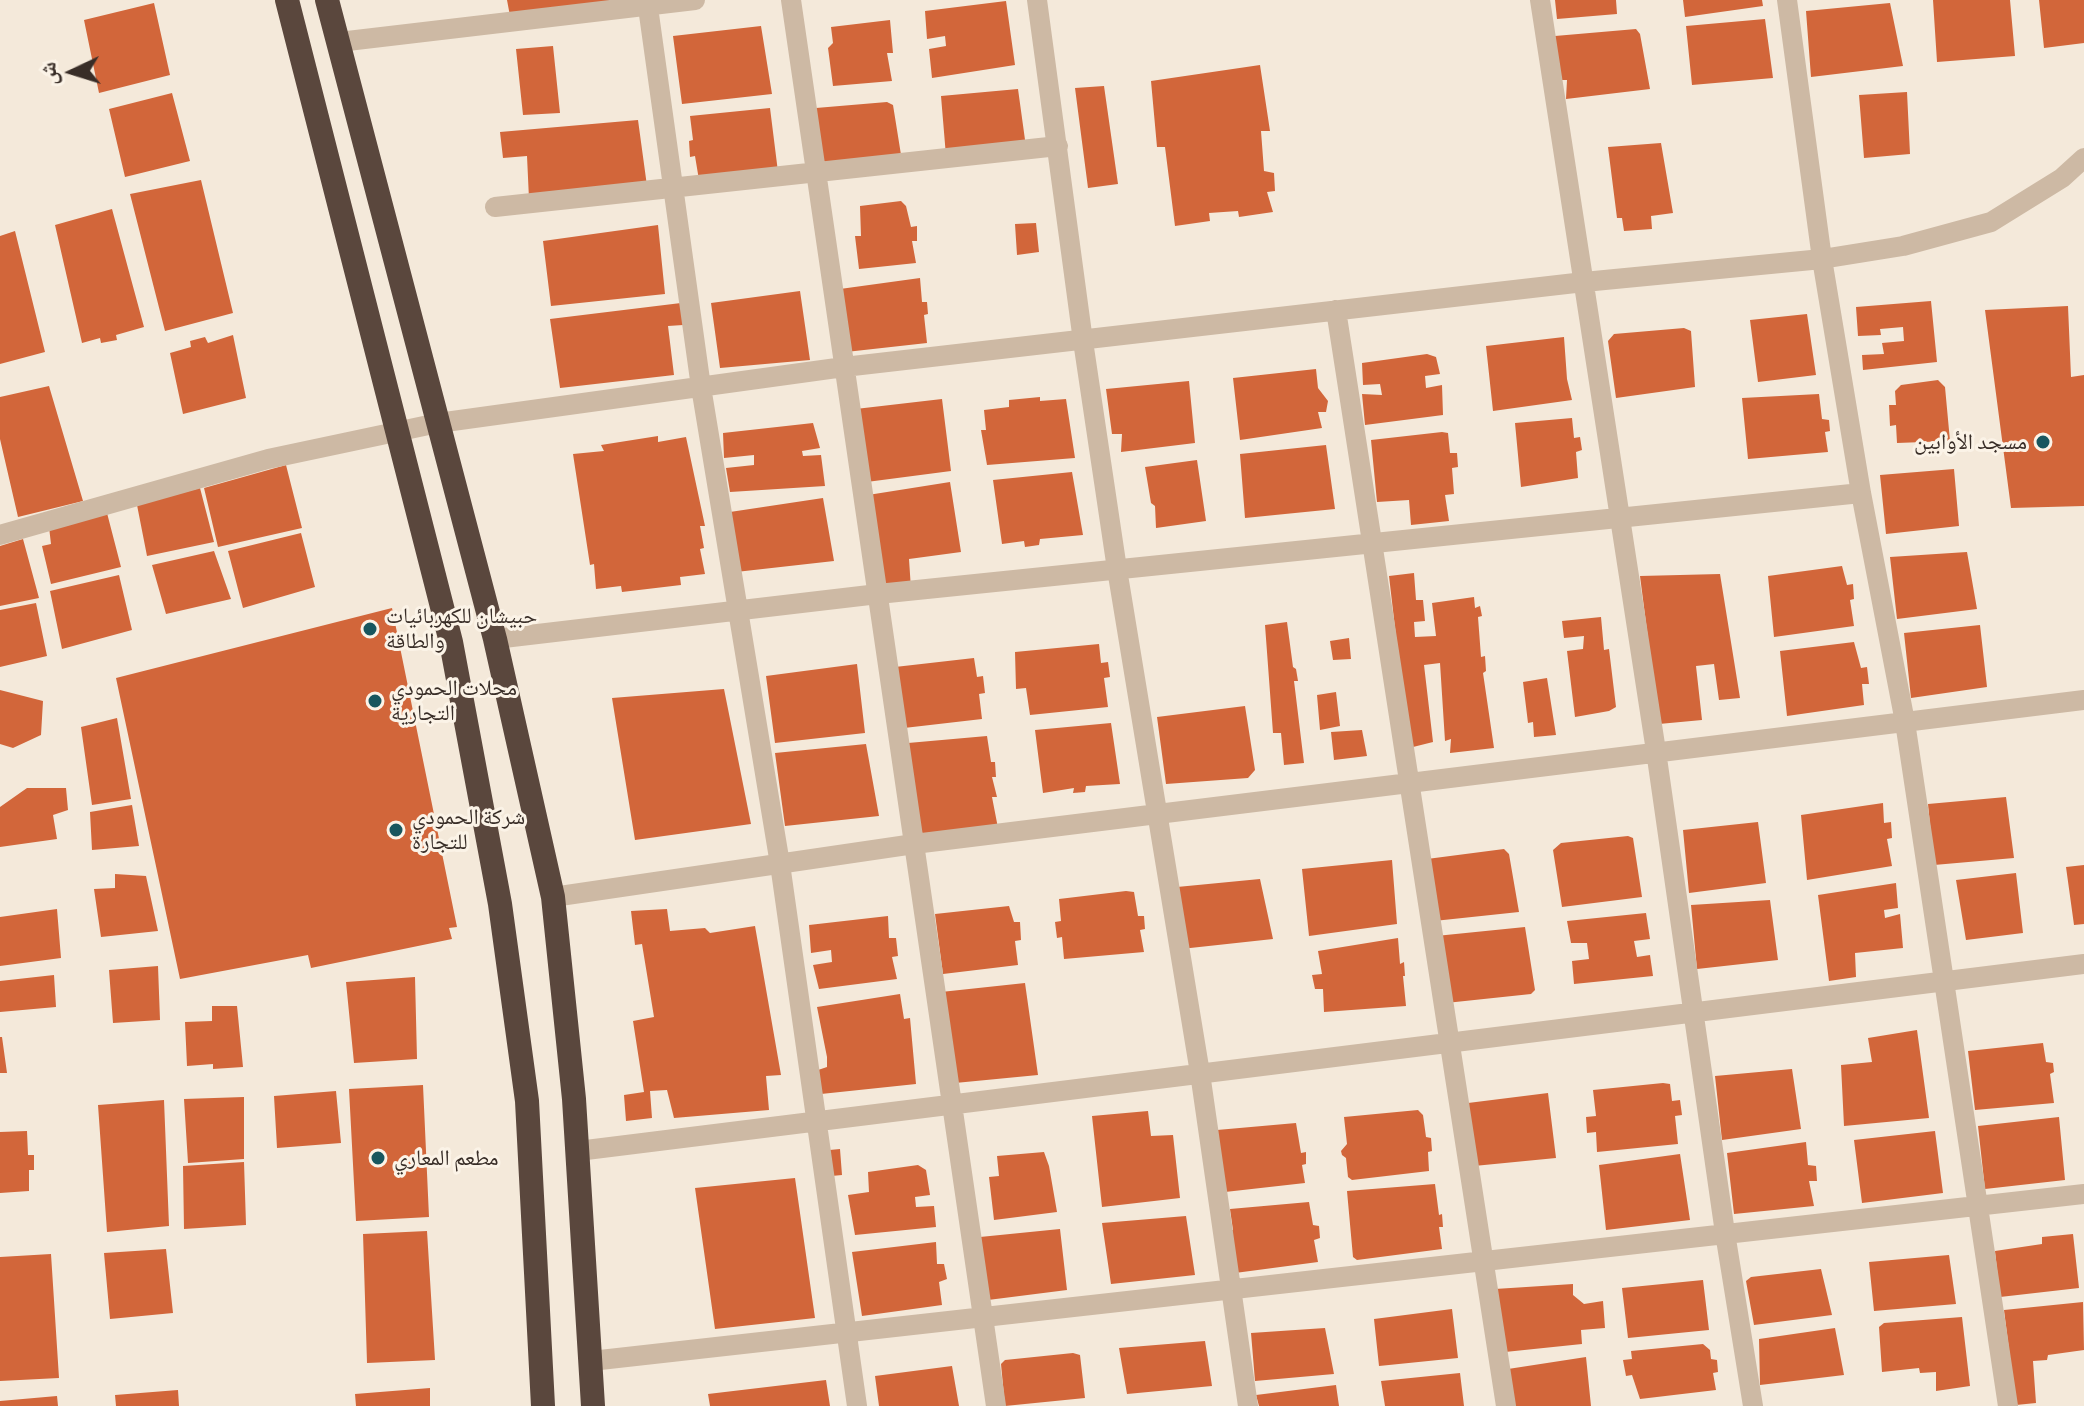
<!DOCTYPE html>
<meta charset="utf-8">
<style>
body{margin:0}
#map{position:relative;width:2084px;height:1406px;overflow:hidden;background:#f4e9da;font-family:Commissioner,"Noto Naskh Arabic",sans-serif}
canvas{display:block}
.north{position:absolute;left:32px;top:32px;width:80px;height:80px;-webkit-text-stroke:6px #fbf3e7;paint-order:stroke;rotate:266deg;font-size:22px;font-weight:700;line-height:32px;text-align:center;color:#382d27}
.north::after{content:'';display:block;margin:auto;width:28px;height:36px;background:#382d27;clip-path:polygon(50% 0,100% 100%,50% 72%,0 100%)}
</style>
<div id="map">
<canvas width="2084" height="1406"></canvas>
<div class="north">ش</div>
</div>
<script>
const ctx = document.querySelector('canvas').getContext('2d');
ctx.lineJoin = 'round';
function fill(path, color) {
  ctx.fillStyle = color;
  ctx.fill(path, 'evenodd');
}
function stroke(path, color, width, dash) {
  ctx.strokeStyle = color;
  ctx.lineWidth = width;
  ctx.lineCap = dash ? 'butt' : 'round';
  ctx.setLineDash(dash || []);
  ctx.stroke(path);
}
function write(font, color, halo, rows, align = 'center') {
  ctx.font = font + ' Commissioner,"Noto Naskh Arabic",sans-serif';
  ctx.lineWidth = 6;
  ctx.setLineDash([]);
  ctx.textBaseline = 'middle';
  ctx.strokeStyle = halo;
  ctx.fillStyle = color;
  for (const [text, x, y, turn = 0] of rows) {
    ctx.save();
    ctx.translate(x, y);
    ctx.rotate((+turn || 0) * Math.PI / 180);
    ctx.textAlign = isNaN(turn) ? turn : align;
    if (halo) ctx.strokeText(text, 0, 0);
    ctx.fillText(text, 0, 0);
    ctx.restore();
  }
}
fill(new Path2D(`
 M507 0H619L510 16Z
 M1555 0H1616L1617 14 1557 19Z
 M1683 0H1762L1763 6 1685 17Z
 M1933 0H2010L2015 56 1937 62Z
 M2039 0H2084V43L2044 48Z
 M1006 1 1015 65 932 78 929 49 946 46 945 36 927 39 925 11Z
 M154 3 170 75 99 93 84 20Z
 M1890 3 1903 66 1811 77 1806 11Z
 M1765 19 1773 78 1692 85 1686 26Z
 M890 20 893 53H887L892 81 833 86 828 48 833 43 831 27Z
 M761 26 772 94 682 104 673 36Z
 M1636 29 1640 34 1650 89 1566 99 1567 80H1560L1555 36Z
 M553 46 560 113 523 115 516 49Z
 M1260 65 1270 131H1261L1264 171 1274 173 1275 191 1267 192 1273 212 1239 217 1238 211 1209 213 1210 221 1175 226 1165 147H1157L1151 81Z
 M1104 86 1118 184 1088 188 1075 88Z
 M1018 89 1026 147 946 156 941 96Z
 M1907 92 1910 154 1864 158 1859 95Z
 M172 93 190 161 125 177 109 109Z
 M887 102 893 105 902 161 822 167 816 108Z
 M770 108 778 172 699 180 695 156 690 157 689 141 693 140 690 116Z
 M638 120 647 186 529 199 527 156 503 158 500 132Z
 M1661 143 1673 213 1651 216 1652 229 1624 231 1622 218H1617L1608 147Z
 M201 180 233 313 165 331 130 194Z
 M901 201 906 206 911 227 917 226V241H912L916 263 859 269 855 236H861L860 206Z
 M112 209 144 327 116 335 117 340 101 343 100 338 82 343 55 225Z
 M1036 223 1039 252 1017 255 1015 224Z
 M658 225 665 294 551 306 543 241Z
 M15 231 45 352 0 364V236Z
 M920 278 922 302H927L928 314 924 315 927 343 846 352 840 289Z
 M800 291 810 360 720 368 711 303Z
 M1931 301 1937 362 1863 370 1862 355 1884 354 1882 343 1904 341 1903 327 1880 329 1881 335 1858 336 1856 307Z
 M681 303 683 325 668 326 674 375 560 388 550 319Z
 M2068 306 2071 377 2084 375V506L2011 508 1985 310Z
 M1807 314 1816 375 1758 382 1750 320Z
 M1684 328 1691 331 1695 387 1616 398 1608 341 1614 334Z
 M233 335 246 398 183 414 170 353 191 347 190 341 205 337 208 343Z
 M1564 337 1567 379 1572 400 1493 411 1486 346Z
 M1427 354 1436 357 1440 374 1425 376 1426 388 1442 385 1443 415 1365 425 1362 394 1382 395 1380 384 1363 385 1362 363Z
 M1316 369 1318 388 1328 401 1326 412H1318L1322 428 1240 440 1233 378Z
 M1938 380 1945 387 1950 441 1897 443 1896 425 1890 426 1889 405H1896L1895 391 1901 385Z
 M1189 381 1195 443 1121 452 1122 434H1112L1106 389Z
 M49 386 83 501 18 517 0 439V397Z
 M1819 394 1822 419 1829 420 1830 431 1825 432 1828 452 1748 459 1742 398Z
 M1040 397V401L1066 399 1075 458 987 465 981 430H986L984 410 1009 407V400Z
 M942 399 951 471 859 483 847 410Z
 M1572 418 1574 438 1580 437 1582 450 1576 452 1578 478 1521 487 1515 423Z
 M813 423 820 448 802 451 803 456 821 455 825 486 730 492 726 468 754 465V455L724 458 723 433Z
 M1442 432 1448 433 1450 453H1457L1458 467 1452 468 1454 494 1445 495 1449 521 1411 525 1409 500 1377 502 1371 440Z
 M658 436V442L686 437 705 526H700L704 548 700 549 705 574 680 577 681 585 622 592 621 586 596 589 594 564 590 565 573 454 604 451 601 445Z
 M1326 445 1335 509 1245 518 1240 454Z
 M1197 460 1206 521 1156 528 1155 506 1151 503 1145 467Z
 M286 465 302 528 218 547 204 488Z
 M1954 469 1959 526 1886 534 1880 475Z
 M1072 472 1083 535 1040 539 1039 545 1025 547 1024 541 1002 544 993 480Z
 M950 482 961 552 909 559 911 589 880 591 868 495Z
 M200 488 214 542 147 556 137 505Z
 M823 498 834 561 736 572 730 512Z
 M107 513 121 567 51 584 42 546 51 544 49 527Z
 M301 533 315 587 243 608 228 551Z
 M23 539 39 598 0 606V546Z
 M214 551 231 599 166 614 152 565Z
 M1967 552 1977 609 1897 619 1890 557Z
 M1842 566 1847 585 1853 584 1854 599 1850 600 1854 626 1774 637 1768 576Z
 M1414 573 1416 600H1423L1425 621 1414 622 1415 637 1436 636 1432 603 1474 597 1475 608 1480 606 1482 616 1478 617 1481 657 1485 656 1486 671 1483 673 1494 748 1450 753 1451 739 1445 741 1440 663 1424 665 1433 742 1409 748 1389 576Z
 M1720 574 1740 698 1719 700 1714 664 1696 666 1702 720 1659 724 1640 576Z
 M119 575 132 630 62 649 50 591Z
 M36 603 47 656 0 667V610Z
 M392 608 457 927 449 928 452 939 311 968 308 955 180 979 116 678Z
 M1601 617 1604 650 1609 649 1616 707 1609 711 1575 717 1567 651 1583 649 1584 636 1564 638 1562 621Z
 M1287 622 1293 667 1296 669 1298 681H1294L1304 763 1284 765 1281 733H1273L1265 625Z
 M1980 625 1987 687 1911 698 1904 633Z
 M1349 638 1351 659 1333 660 1330 641Z
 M1854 642 1861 668 1867 667 1869 684H1862L1864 705 1787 716 1780 651Z
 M1099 644 1101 663 1108 662 1110 677 1104 678 1108 707 1030 715 1026 688 1016 689 1015 652Z
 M974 658 977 677 983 676 985 693 979 694 982 719 904 728 895 667Z
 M857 664 865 733 775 743 766 676Z
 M1547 678 1556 735 1534 737 1533 722 1528 723 1523 682Z
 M724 689 751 824 635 840 612 698Z
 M0 690 43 701 41 735 13 748 0 744Z
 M1336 692 1340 726 1320 730 1317 695Z
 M1245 706 1255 770 1248 778 1166 784 1157 717Z
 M117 718 131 799 92 805 81 727Z
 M1111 723 1120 784 1086 786 1085 792 1073 793 1074 788 1043 793 1035 730Z
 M1362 730 1367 756 1334 760 1331 732Z
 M987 736 991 762H995L996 777H992L997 797H992L998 828 919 837 908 743Z
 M866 744 879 816 785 826 775 753Z
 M27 788H66L68 810 53 815 57 839 0 847V807Z
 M2006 797 2014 858 1934 865 1928 804Z
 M1883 803 1884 823 1891 822 1892 838 1887 839 1892 866 1807 880 1801 815Z
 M132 805 139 846 92 850 90 812Z
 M1758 822 1766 883 1689 893 1683 830Z
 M1628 836 1633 838 1642 897 1562 907 1553 850 1561 843Z
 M1504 849 1509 854 1519 912 1434 921 1427 859Z
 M1392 860 1397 924 1309 936 1302 869Z
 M2084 865V924L2074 925 2066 867Z
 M2016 873 2023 933 1966 940 1956 880Z
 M115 874 146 876 158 931 101 937 94 889 115 888Z
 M1260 879 1273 939 1181 949 1177 887Z
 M1896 883 1898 908 1884 910 1885 918 1900 914 1903 948 1855 953 1856 977 1829 981 1818 895Z
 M1126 891 1134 892 1138 916H1144L1145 929 1140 930 1144 952 1064 959 1062 937 1057 938 1055 922 1061 921 1059 899Z
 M1770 900 1778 960 1697 969 1691 905Z
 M1009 906 1014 922H1020L1021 940 1015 941 1018 965 943 974 935 914Z
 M57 909 61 958 0 966V917Z
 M667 909 670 931 705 928 710 933 755 926 781 1075 766 1076 769 1110 674 1118 667 1090 650 1091 652 1118 626 1121 624 1095 644 1092 633 1021 654 1017 642 944 635 945 631 911Z
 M1646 913 1650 939 1634 941 1637 957 1650 955 1653 976 1574 984 1572 961 1589 959 1587 943H1571L1567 921Z
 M888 916 889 938H896L898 956 892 957 897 979 819 989 813 965 832 962 831 950 811 953 809 925Z
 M1525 927 1535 990 1531 994 1446 1003 1436 936Z
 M1398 938 1400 964 1404 962 1405 976H1403L1406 1006 1324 1012 1323 989H1315L1312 975 1322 974 1318 951Z
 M158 966 160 1020 113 1023 109 970Z
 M54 975 56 1007 0 1012V981Z
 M415 977 417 1059 354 1063 346 982Z
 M1025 983 1038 1075 955 1083 941 992Z
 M900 994 904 1019 910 1018 916 1084 821 1094 818 1070 827 1067V1057L817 1007Z
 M212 1006H237L243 1067 213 1069V1064L187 1066 185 1022 212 1021Z
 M1917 1030 1929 1118 1844 1126 1841 1065 1872 1062 1868 1038Z
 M0 1037H2L7 1073H0Z
 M2043 1043 2046 1062 2053 1063 2054 1072 2050 1074 2054 1103 1975 1110 1968 1051Z
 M1792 1069 1801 1129 1722 1140 1715 1076Z
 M1663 1083 1670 1084 1672 1101 1680 1100 1682 1115 1675 1116 1678 1144 1597 1152 1596 1132 1587 1133 1586 1117 1596 1116 1593 1090Z
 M423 1085 429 1217 356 1221 349 1089Z
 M336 1091 341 1143 277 1148 274 1096Z
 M1548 1093 1556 1158 1474 1166 1468 1103Z
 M244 1097V1159L188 1163 184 1099Z
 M164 1100 169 1226 107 1232 98 1105Z
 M1418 1110 1423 1115 1426 1137 1431 1138 1432 1151 1428 1152 1429 1171 1352 1180 1348 1177 1346 1158 1342 1155 1341 1151 1347 1144 1344 1117Z
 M1148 1111 1151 1136 1173 1135 1180 1198 1102 1207 1092 1116Z
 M2059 1117 2065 1180 1985 1189 1978 1126Z
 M1296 1123 1301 1153 1306 1152V1164L1302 1165 1305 1183 1225 1192 1217 1130Z
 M27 1131 28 1155H34V1170H29V1191L0 1193V1132Z
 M1935 1131 1943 1193 1862 1203 1854 1140Z
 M1806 1142 1808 1165 1816 1166 1817 1181H1809L1814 1206 1734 1214 1727 1153Z
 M840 1149 842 1175 821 1177 819 1151Z
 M1044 1152 1049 1166 1057 1212 994 1220 989 1177 999 1176 997 1156Z
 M1680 1154 1690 1220 1606 1230 1599 1165Z
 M244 1162 246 1225 184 1229 183 1166Z
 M918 1165 926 1170 930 1195 915 1197 916 1207 934 1206 936 1227 855 1235 848 1195 869 1192 868 1172Z
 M795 1178 815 1318 715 1329 695 1188Z
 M1435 1184 1439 1215 1442 1214 1443 1227H1439L1442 1249 1357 1260 1353 1257 1347 1191Z
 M1309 1202 1313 1225 1319 1226 1320 1238 1314 1240 1318 1262 1235 1273 1229 1231 1233 1230 1230 1209Z
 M1186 1216 1195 1275 1111 1284 1102 1223Z
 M1060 1229 1067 1290 988 1300 980 1237Z
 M427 1231 435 1360 367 1363 363 1234Z
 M2073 1234 2079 1288 2000 1297 1995 1251 2042 1244V1237Z
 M936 1242 937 1264H944L947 1279 939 1282 942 1305 862 1316 852 1252Z
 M166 1249 173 1313 110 1319 104 1253Z
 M51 1254 59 1378 0 1381V1257Z
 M1949 1255 1956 1304 1874 1311 1869 1262Z
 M1821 1269 1832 1315 1754 1325 1746 1281 1751 1277Z
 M1703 1280 1709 1330 1628 1338 1622 1288Z
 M1573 1284V1295L1584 1304 1603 1301 1605 1328 1581 1330 1582 1344 1505 1352 1495 1289Z
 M2083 1302 2084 1350 2048 1355 2047 1360 2033 1361 2036 1403 2016 1405 2004 1310Z
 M1452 1309 1458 1358 1379 1366 1374 1319Z
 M1962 1317 1970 1386 1936 1391V1372L1920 1373 1919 1368 1882 1372 1879 1327 1884 1323Z
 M1325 1328 1334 1374 1255 1381 1251 1333Z
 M1835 1328 1844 1375 1760 1385 1759 1339Z
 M1205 1341 1212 1386 1127 1394 1119 1348Z
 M1703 1344 1710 1350 1711 1359 1717 1360 1718 1372 1713 1373 1716 1390 1640 1399 1632 1375 1626 1376 1623 1360 1632 1359 1631 1351Z
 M1073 1353 1080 1355 1085 1398 1005 1406 1001 1364 1005 1360Z
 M1586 1357 1591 1406H1512L1508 1369Z
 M952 1366 959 1406H879L875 1376Z
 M1460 1373 1464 1406H1385L1381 1381Z
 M826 1380 830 1406H710L708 1394Z
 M1336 1385 1339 1406H1259L1256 1395Z
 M430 1388V1406H356L355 1394Z
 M178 1390 179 1406H116L115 1395Z
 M57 1396 58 1406H0V1401Z`), '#d2663a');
stroke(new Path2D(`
 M647 0 701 387 780 864 857 1406
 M791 0 996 1406
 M1037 0 1083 341 1117 569 1200 1073 1248 1406
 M1540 0 1656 751 1725 1233 1753 1406
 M1787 0 1822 259 1861 493 1905 722 2008 1406
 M339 42 695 0
 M495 207 1058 146
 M1336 310 1506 1406
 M0 535 268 459 438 423 844 367 1584 282 1822 259 1903 246 1991 222 2062 178 2084 158
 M495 639 878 594 1861 493
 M553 897 914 844 2084 700
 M578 1151 2084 964
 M591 1361 2084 1194`), '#cdb9a4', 20);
stroke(new Path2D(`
 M287 0 451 642 500 904 527 1101 543 1406
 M327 0 495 639 553 897 574 1099 593 1406`), '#5a473d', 24);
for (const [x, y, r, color] of [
 [2043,442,8,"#18565e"],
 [370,629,8,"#18565e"],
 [375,701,8,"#18565e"],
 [396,830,8,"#18565e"],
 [378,1158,8,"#18565e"]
]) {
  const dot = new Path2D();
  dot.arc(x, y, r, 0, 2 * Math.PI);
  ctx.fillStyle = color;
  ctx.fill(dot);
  stroke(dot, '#fbf3e7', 3);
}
write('22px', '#382d27', '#fbf3e7', [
 ["مسجد الأوابين",2027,442,"right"],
 ["حبيشان للكهربائيات",386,616],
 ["والطاقة",386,641],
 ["محلات الحمودي",391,688],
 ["التجارية",391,713],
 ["شركة الحمودي",412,817],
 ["للتجارة",412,842],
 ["مطعم المعاري",394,1158]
], 'left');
</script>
